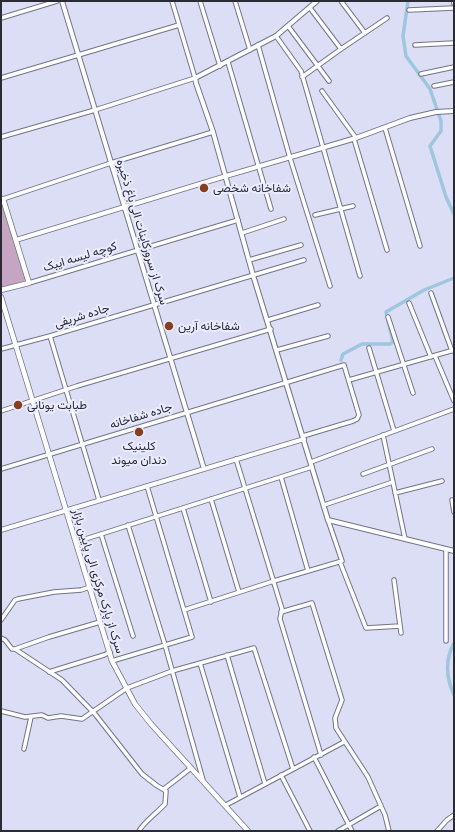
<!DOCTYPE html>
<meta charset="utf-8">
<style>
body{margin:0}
#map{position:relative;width:455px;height:832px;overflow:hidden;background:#dcdef5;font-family:Cabin,sans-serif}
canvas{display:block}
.frame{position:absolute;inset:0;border:2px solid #2a2b34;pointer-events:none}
</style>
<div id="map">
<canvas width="455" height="832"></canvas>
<div class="frame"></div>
</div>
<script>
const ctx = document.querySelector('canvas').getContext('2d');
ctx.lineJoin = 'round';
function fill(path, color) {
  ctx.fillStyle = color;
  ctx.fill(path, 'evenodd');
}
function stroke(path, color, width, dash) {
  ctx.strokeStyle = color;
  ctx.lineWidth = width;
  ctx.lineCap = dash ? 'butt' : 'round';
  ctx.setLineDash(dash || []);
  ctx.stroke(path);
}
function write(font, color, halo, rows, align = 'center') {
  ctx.font = font + ' Cabin,Vazirmatn,sans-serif';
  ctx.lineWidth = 4;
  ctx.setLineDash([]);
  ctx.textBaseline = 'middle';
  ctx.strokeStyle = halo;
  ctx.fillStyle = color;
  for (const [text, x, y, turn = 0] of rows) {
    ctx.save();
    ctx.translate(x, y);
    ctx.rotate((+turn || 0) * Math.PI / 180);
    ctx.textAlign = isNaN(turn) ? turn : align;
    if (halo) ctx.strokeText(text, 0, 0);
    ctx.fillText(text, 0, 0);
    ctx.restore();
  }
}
fill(new Path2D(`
 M3 200 27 280 1 288V201Z`), '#c5a5c1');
stroke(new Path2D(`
 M408 1 403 36 406 56 430 89 441 121V131L430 146 446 197 454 214
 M341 360 343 354 362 344H390L393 342 386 312 424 290 454 278
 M454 643C445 659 446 678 454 695`), '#9ec6de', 3.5);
const minor = new Path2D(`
 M200 1 220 66
 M235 1 250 50
 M341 1 365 33
 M310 8 341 49
 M409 10 454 8
 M1 18 57 1
 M288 26 329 81
 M276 36 301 71 360 276
 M258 45 290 158 330 286
 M415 45 454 43
 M228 62 271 209
 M421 74 454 67
 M302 77 341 49 387 18
 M1 78 179 25
 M434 86 454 82
 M322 91 356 138
 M385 128 420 246
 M1 137 95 110 195 78 172 1
 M354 139 387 250
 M3 199 111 163 213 132
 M315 215 353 206
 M242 233 284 219
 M249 260 301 245
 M29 283 238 220
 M431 293 452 351
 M409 303 431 357
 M388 317 413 393
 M268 320 318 305
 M50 336 99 500
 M369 348 394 431
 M1 349 50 336 304 260
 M277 350 328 336
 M435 356 454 401
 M349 380 454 350
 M1 411 77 386 271 329
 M383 435 405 539
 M236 459 282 609 280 619 321 755
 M311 462 454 409
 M1 469 344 365 359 415 357 419 353 421 303 436
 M363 474 432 449
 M281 477 308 571
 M395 493 442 481
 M211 499 239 592
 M452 500 454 512
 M324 505 393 482
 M183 508 211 602
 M128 525 165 645 203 780
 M101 534 133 636
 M76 542 312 467
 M340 562 366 628 400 626
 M394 580 401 633
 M184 610 274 581 342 561 328 520
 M281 612 312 603 342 700 335 718 336 728 368 777 385 815 389 831
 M1 620 15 600 18 599 54 592 81 590 90 587
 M1 638 5 640 12 649H15L62 680 95 714 142 774 156 785 166 791 165 804C158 812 143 823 139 831
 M446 641V549
 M15 649 49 637 100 622
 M227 655 265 784
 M112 661 192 637 147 486
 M200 663 240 797
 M49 672 104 655 110 652
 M1 711 25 717 42 715 48 718 61 716 82 719 127 688 172 671 254 648 293 769
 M24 749 31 717
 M314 757 352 831
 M281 775 310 831
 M164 789 191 768
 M226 805 344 742
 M338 831 381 806
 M437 831 447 820 454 815`);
const tertiary = new Path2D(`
 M62 1 204 469
 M317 1 276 36 199 76 195 78 196 83 213 132 253 275 328 520 454 551
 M454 1V3
 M16 240 226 176 356 138 410 118 436 112 454 111
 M1 530 304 439`);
const secondary = new Path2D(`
 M1 200 3 199 29 283 1 290
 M1 297 112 661 135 704 151 724 248 831`);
stroke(minor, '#727489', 5.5);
stroke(tertiary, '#727489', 6);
stroke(secondary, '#727489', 6);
stroke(minor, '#fff', 3.5);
stroke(tertiary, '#fff', 4);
stroke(secondary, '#fff', 4.5);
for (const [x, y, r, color] of [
 [204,188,5,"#873f20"],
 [169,326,5,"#873f20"],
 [18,405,5,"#873f20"],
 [139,432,5,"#873f20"]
]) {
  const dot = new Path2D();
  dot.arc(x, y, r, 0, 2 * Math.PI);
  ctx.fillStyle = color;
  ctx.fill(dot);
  stroke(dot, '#eaebfe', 1.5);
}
write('12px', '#2a2b34', '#eaebfe', [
 ["شفاخانه شخصی",213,188],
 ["شفاخانه آرین",178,326],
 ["طبابت یونانی",27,405],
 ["کلینیک",139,446,"center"],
 ["دندان میوند",139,460,"center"]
], 'left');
write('12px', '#2a2b34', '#eaebfe', [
 ["سرک از سرورکاینات الی باغ ذخیره",142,232,73],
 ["کوچه لیسه ایبک",80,257,-17],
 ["جاده شریفی",82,316,-17],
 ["جاده شفاخانه",141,416,-17],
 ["سرک از پارک مرکزی الی پایین بازار",98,581,73]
]);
</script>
